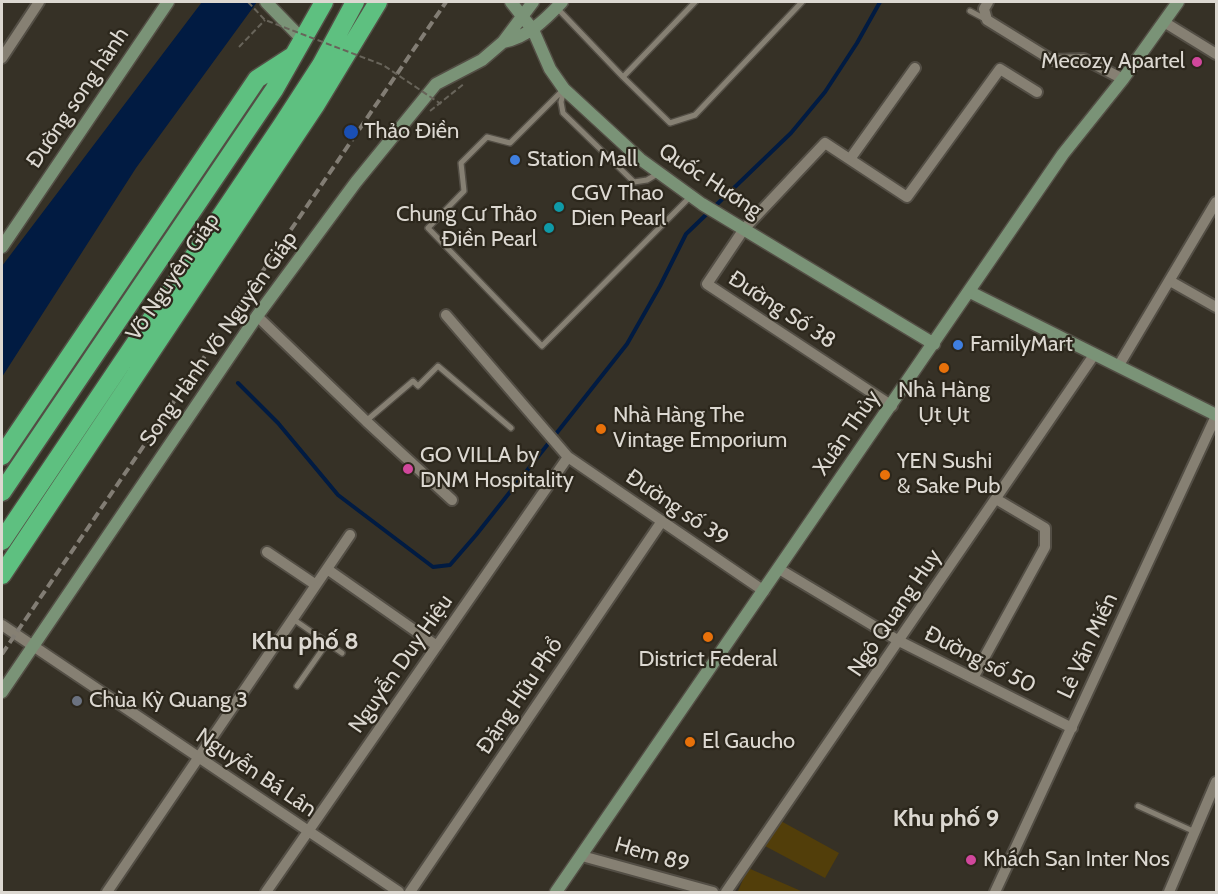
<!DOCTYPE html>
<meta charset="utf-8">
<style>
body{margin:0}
#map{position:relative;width:1218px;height:894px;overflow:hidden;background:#363126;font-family:Cabin,sans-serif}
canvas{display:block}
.frame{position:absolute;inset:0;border:3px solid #dcd8d1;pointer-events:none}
</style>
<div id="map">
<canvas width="1218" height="894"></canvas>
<div class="frame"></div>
</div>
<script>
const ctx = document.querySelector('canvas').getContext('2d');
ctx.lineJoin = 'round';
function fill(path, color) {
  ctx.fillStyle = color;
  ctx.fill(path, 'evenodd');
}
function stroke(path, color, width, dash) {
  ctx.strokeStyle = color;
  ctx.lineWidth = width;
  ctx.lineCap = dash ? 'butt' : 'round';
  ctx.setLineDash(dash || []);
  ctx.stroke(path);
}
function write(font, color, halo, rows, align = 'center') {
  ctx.font = font + ' Cabin,sans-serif';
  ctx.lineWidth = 4.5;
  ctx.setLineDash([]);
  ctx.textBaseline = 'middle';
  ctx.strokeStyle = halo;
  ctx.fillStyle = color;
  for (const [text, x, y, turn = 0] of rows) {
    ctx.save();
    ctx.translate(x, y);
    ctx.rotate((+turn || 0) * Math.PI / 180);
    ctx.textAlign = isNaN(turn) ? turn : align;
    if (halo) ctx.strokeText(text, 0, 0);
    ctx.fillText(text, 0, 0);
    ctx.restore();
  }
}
fill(new Path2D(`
 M779 820 839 853 825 878 765 846Z
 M748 868 801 891V892H742L738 891Z`), '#523e0a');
fill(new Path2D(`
 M202 2H257L136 168 2 377V266Z`), '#011b42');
stroke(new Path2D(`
 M238 383 278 423 338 495 433 567 450 565 476 535 627 344 660 286 686 234 791 133 825 92 857 43 880 2`), '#011b42', 4);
const lane = new Path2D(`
 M558 9 623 77 670 123 695 115 802 2
 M970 11 985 19
 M623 77 695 2
 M563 90 510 143 487 137 461 163 464 191 428 228 542 346 690 197
 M564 90 561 102 563 113 634 182 647 180 659 173
 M366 421 413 381 418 386 438 366 511 428
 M293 619 342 653
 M297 686 327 643
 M1138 806 1195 832`);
const street = new Path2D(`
 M988 2 984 9 987 20 1047 57 1052 60 1084 59 1123 79
 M1164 22 1216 54
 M2 58 39 2
 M850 159 915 68
 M1170 281 1216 307
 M446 315 568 457 764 591
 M257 316 366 421 452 500
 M1119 365 1216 202
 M892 406 707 284 744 229 825 143 907 197 1000 69 1037 92
 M267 552 316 585
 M327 569 437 646
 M779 569 899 641 1072 728
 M2 625 399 892
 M973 678 1045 547V528L996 499
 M582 856 713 892
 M107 892 350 535
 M266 892 568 457
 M410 892 662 521
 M726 892 1094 355
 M995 892 1216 416
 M1169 892 1216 782`);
const secondary = new Path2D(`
 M266 2 302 39
 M511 2 533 30 550 69 564 89 640 159 702 204 934 344
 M503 42C528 37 545 20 562 2
 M2 247 168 2
 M970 292 1216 415
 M2 692 257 316 356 182 436 84 482 60 503 42 533 2
 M556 892 1063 154 1123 79 1178 2`);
const highway = new Path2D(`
 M2 456 257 79 291 57
 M2 492 274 90 324 2
 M2 541 282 125 321 65 355 2
 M2 575 315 106 378 2`);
stroke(lane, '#534e45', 8);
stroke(street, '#534e45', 14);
stroke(secondary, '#534e45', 15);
stroke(highway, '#534e45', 21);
stroke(new Path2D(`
 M239 47 265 20
 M430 111 465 83`), '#68645a', 2, [6, 3]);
stroke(lane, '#868073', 5);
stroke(street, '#868073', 10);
stroke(secondary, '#7a9377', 12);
stroke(highway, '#5ec080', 18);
stroke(new Path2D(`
 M2 654 446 2`), '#827d74', 4, [9, 4.5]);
stroke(new Path2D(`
 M248 2 265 20 383 65 441 104`), '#68645a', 2, [6, 3]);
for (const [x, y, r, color] of [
 [1197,62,6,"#d1479c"],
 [351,132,8,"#1a4fb4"],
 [515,160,6,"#3f7fe0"],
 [559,207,6,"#0f9aa8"],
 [549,228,6,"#0f9aa8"],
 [958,345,6,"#3f7fe0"],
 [944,368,6,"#e8710a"],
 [601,429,6,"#e8710a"],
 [408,469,6,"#d1479c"],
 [885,475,6,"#e8710a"],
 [708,637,6,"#e8710a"],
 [77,701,6,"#6b7280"],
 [690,742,6,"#e8710a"],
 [971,860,6,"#d1479c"]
]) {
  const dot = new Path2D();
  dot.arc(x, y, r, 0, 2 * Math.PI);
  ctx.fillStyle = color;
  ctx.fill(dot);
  stroke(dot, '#2c271c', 2);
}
write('22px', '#dcd8d1', '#2c271c', [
 ["Mecozy Apartel",1185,62,"right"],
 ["Thảo Điền",364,132],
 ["Station Mall",527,160],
 ["CGV Thao",571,194],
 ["Dien Pearl",571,219],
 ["Chung Cư Thảo",537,215,"right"],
 ["Điền Pearl",537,240,"right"],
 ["FamilyMart",970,345],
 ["Nhà Hàng",944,391,"center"],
 ["Ụt Ụt",944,416,"center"],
 ["Nhà Hàng The",613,416],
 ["Vintage Emporium",613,441],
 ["GO VILLA by",420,456],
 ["DNM Hospitality",420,481],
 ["YEN Sushi",897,462],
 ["& Sake Pub",897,487],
 ["District Federal",708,660,"center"],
 ["Chùa Kỳ Quang 3",89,701],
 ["El Gaucho",702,742],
 ["Khách Sạn Inter Nos",983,860]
], 'left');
write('22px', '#dcd8d1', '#2c271c', [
 ["Đường song hành",78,98,-56],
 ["Quốc Hương",710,181,33],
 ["Võ Nguyên Giáp",173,277,-56],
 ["Đường Số 38",782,310,33],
 ["Song Hành Võ Nguyên Giáp",219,339,-55],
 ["Xuân Thủy",847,433,-55],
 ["Đường số 39",677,508,34],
 ["Ngô Quang Huy",895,613,-56],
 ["Lê Văn Miến",1088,646,-65],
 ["Đường số 50",980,660,27],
 ["Nguyễn Duy Hiệu",401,664,-55],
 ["Đặng Hữu Phổ",520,696,-56],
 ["Nguyễn Bá Lân",256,773,34],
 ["Hem 89",652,855,16]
]);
write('bold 24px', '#dcd8d1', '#2c271c', [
 ["Khu phố 8",305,642],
 ["Khu phố 9",946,819]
]);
</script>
